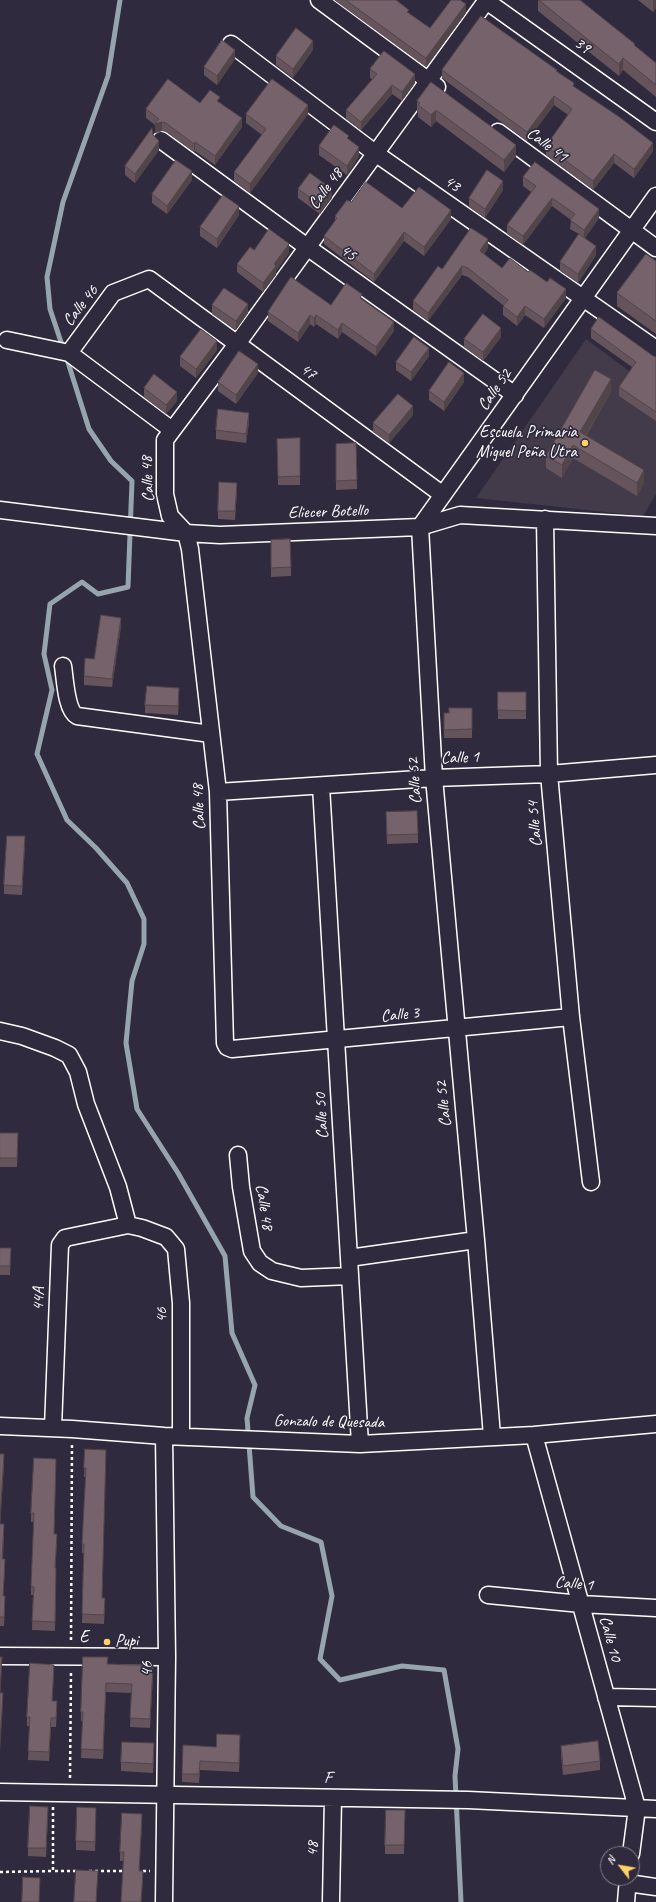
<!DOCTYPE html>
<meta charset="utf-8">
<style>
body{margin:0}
#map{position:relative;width:656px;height:1902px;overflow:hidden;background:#2f2a3d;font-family:Caveat,sans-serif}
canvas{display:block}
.north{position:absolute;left:600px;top:1846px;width:40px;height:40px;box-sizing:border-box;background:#2f2a3d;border:1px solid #827f8b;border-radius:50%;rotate:301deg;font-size:11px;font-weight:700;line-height:16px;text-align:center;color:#fff}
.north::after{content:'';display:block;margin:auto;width:14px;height:18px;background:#ffd166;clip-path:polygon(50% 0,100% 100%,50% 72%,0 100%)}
</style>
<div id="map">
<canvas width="656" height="1902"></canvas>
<div class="north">N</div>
</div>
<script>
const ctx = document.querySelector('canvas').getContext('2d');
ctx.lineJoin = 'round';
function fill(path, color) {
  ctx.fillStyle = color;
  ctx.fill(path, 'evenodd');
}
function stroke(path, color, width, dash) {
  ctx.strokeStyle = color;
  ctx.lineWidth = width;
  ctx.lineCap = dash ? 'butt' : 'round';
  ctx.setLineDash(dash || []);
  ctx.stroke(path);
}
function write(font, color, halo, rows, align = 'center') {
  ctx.font = font + ' Caveat,sans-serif';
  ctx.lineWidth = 3.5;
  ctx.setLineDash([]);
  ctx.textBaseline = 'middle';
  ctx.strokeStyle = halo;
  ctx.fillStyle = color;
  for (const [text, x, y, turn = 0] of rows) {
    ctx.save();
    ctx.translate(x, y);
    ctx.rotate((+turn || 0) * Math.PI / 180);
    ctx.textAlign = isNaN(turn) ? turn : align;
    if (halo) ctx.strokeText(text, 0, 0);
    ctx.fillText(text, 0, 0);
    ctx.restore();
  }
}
fill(new Path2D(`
 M586 339 656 391V494L643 516 476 498Z`), '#443b4a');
stroke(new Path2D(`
 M63 348 50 309 47 277 63 202 108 76 120 0
 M66 356 89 429 111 461 132 481 128 587 98 594 82 582 50 604 44 654 52 690 37 754 67 820 96 848 127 883 144 919V944L132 981 126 1043 137 1109 178 1173 225 1256 232 1333 255 1385 247 1418 253 1497 281 1526 321 1542 332 1596 320 1659 340 1680 402 1666 444 1670 458 1749 455 1776 461 1902`), '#95a4ad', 5);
const minor = new Path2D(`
 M319 0 437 87
 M485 0 656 122
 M487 0 237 344 165 440V494L170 516 186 533 190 549 218 792 225 1043 227 1047 232 1049 571 1017
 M231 44 375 153 656 349
 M498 132 656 248
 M161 140 307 247 515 395
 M7 340 69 353 172 430
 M69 353 113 293 149 279 443 495
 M0 510 186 533 220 535 420 527 460 515 656 526
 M545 519 549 774 571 1017 591 1182
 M63 666C65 678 66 710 77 716L211 734
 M321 786 360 1444
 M218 792 434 778 549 774 656 765
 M0 1031 22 1036 55 1048 69 1055 78 1072 86 1104 118 1187 128 1225
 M238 1155 241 1187 252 1251 260 1263 272 1271 301 1278 350 1276
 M349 1258 476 1240
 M0 1426 72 1429 164 1436 360 1444 534 1435 656 1424
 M53 1428 60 1245 65 1238 128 1225 142 1228 166 1237 176 1249 181 1303V1436
 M534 1435 637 1808 631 1854
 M492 1436 476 1240 434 778 420 527 656 196
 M488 1595 581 1604 656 1608
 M0 1656 167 1657
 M606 1697 656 1698
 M0 1792 468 1800 656 1809
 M628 1883 656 1887
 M164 1902 167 1657 164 1436
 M331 1902 333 1798
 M626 1902 628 1878`);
stroke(minor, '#fff', 19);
stroke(new Path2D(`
 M71 1640 72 1443
 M70 1778 71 1671
 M53 1807V1871H78
 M89 1871H126
 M137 1871H150
 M0 1872 53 1871`), '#fff', 2.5, [3, 3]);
stroke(minor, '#2f2a3d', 16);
fill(new Path2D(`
 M334 0H396L409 13 430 28 466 13 426 67Z
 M538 0H580L635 46 656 63V97L623 70 619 76 538 11Z
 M638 0H656V8L653 12Z
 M313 50 293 78 276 65V56Z
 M235 59 217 85 204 75V67Z
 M370 69 415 83 402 101 392 94 361 130 346 119V110L372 79 370 78Z
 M442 70 557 71 574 87 653 151 634 178 614 163 593 190 546 155V146L568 115 554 105 527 141 442 78Z
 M417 101 516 145V156L504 172 436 121 431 127 418 117V113L417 112Z
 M220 102 242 127 215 165 195 151 194 152 166 132 162 131 155 133V125L146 118V109L200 103Z
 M246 114H308L250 193 234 181V172L262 135 246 123Z
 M153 135 159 150 135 183 125 175V166Z
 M349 140 359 156 347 175 319 155V146Z
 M523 177 599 218 585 238 596 255 578 283 560 271V262L579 234 570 229 571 220 552 206 523 245 507 234V225L531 192 523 186Z
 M192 180 167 214 152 203V194Z
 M298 189 332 198 320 214 298 198Z
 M503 190 485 218 469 207V198Z
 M351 202 402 208 451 219 424 256 404 241 374 282 324 244V236L335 221V216Z
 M239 215 217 248 200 236V227Z
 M488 248 484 254 502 268 528 272 566 298 544 328 525 315 517 326 503 315V306H504L468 277 462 275 428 321 413 310V301L442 269Z
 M254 250 289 253 276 271V275L263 292 237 272V264Z
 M656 261V334L617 306V293Z
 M362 299 394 331 376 356 342 332 338 339 316 324 314 327 310 324 298 342 268 321V312L331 305Z
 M212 305 248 313 236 330 212 314Z
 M591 329 656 358V421L619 396V387L632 367 591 338Z
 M501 337 483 361 464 347V339Z
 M217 350 196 378 180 366V357Z
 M429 356 411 381 396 370V362Z
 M258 373 236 404 218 391V382Z
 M464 382 444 411 429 400V391Z
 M144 388 177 401 166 414 144 397Z
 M611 392 586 436 644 483 637 496 573 458 562 478 546 468V456Z
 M413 415 389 443 373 432V423Z
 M249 422 246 443 216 439V430Z
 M300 438V485H278L277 439Z
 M356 443 357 489 336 490V444Z
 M237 492 235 520 218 519V511Z
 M271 549 291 567V576L271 577Z
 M121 627 112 687 84 685V676L94 659Z
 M498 692H526V719H498Z
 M179 697 178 715 145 713V705Z
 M472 708V738H444V713H449Z
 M386 821 418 834V843L387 844Z
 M25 845 22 895 4 894V885Z
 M0 1133 18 1142 17 1167H0Z
 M0 1248H11L10 1275H0Z
 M85 1449 102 1598 105 1607 104 1624 82 1623 84 1553H82V1544L86 1477H84Z
 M0 1454 4 1463 0 1524 4 1533 3 1559 5 1568 3 1596 5 1605 4 1626H0Z
 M56 1468 54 1534 57 1543 55 1568 56 1576 55 1631 32 1630 33 1595H31V1586L34 1522H31V1513Z
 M108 1664 153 1675 150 1728 130 1727 131 1693 106 1692 103 1759 81 1758 83 1721H81V1712Z
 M54 1674 52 1701 57 1710 56 1727H51L49 1761 28 1760 30 1726H27V1717Z
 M240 1743 239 1772 200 1770 199 1783 182 1782V1774L216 1747Z
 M561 1746 600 1761V1770L563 1775 561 1755Z
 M154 1752 153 1773 121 1771V1762Z
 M405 1810 404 1854H385V1845Z
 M48 1815 46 1857 28 1856V1848Z
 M96 1817 95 1851 76 1850V1841Z
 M142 1823 139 1871 143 1880 141 1902H121L123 1861H120V1852Z`), '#65545b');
fill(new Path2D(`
 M653 0H656V8L653 12Z
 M466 4V13L426 67V58Z
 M313 41V50L293 78V69Z
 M235 50V59L217 85V76Z
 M623 58V70L619 76V64Z
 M415 74V83L402 101V92Z
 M392 85V94L361 130V122Z
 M554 96V105L527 141V132Z
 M308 105V114L250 193V184Z
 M436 110V121L431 127V115Z
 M242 118V127L215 165V156Z
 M162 122V131L155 133V124Z
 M159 141V150L135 183V174Z
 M195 142V151L194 152V144Z
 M653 143V151L634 178V169Z
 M516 145V156L504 172V160Z
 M359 147V156L347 175V166Z
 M614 154V163L593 190V181Z
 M192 171V180L167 214V206Z
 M503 181V190L485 218V209Z
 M332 189V198L320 214V205Z
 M552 198V206L523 245V236Z
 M239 206V215L217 248V239Z
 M599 209V218L584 239V230Z
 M451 210V219L424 256V247Z
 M404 232V241L374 282V274Z
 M488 239V248L480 259V251Z
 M289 244V253L276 271V275L263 292V283L274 264Z
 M596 246V255L578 283V274Z
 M462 266V275L428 321V313Z
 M566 289V298L544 328V319Z
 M248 304V313L236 330V321Z
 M525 306V315L517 326V317Z
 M310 315V324L298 342V333Z
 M316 315V324L314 327V318Z
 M394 322V331L376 356V347Z
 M342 323V332L338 339V330Z
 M501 328V337L483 361V352Z
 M217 341V350L196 378V369Z
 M429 348V356L411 381V372Z
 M258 364V373L236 404V395Z
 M464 373V382L444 411V402Z
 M611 379V392L580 445V432Z
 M177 392V401L166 414V405Z
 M413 406V415L389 443V435Z
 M249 413V422L246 443V434Z
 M573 445V458L562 478V465Z
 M644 470V483L637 496V483Z
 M121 618V627L112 687V679Z
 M179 688V697L178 715V706Z
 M25 836V845L22 895V886Z
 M4 1454V1463L0 1529V1520Z
 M5 1559V1568L3 1605V1596Z
 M54 1665V1674L52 1710V1701Z
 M153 1666V1675L150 1728V1719Z
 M106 1683V1692L103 1759V1750Z
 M3 1693V1702L0 1752V1743Z
 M51 1718V1727L49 1761V1752Z
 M240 1735V1743L239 1772V1763Z
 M154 1743V1752L153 1773V1764Z
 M48 1807V1815L46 1857V1848Z
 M96 1808V1817L95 1851V1842Z
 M142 1814V1823L139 1879V1871Z`), '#52454a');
const building = new Path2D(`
 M346 0H396L409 10 407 12 430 28 451 0H460L466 4 426 58Z
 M539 0H580L635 44 634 45 656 63V85L623 58 619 64Z
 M481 16 557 70 556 71 574 83 573 86 618 116 653 143 634 169 614 154 593 181 546 146 572 109 554 96 527 132 442 70Z
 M296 28 313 41 293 69 276 56Z
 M222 40 235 50 217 76 204 67Z
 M384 51 415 74 402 92 392 85 361 122 346 110 377 74 370 69Z
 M168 79 200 103 210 90 220 97 217 101 242 118 215 156 195 142 194 144 166 123 162 122 155 124 159 119 146 109Z
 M272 79 308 105 250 184 234 172 266 129 246 114Z
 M431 82 516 145 504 160 436 110 431 115 418 105 420 103 417 101Z
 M334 125 349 136 347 138 359 147 347 166 319 146Z
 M152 128 153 135 159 141 135 174 125 166Z
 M176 160 192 171 167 206 152 194Z
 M535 162 599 209 584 230 570 220 575 214 552 198 523 236 507 225 536 186 523 177Z
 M487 170 503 181 485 209 469 198Z
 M310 173 332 189 320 205 298 189Z
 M366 182 402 208 419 187 451 210 424 247 404 232 374 274 324 236 337 218 335 216 347 200 351 202Z
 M223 195 239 206 217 239 200 227Z
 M471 228 488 239 480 251 502 268 510 258 528 272 530 270 547 282 550 278 566 289 544 319 525 306 517 317 503 306 508 300 468 268 462 266 428 313 413 301 438 266 442 269Z
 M269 229 289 244 274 264 276 266 263 283 237 264 250 247 254 250Z
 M579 234 596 246 578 274 560 262Z
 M646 254 656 261V321L617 293Z
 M291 277 331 305 346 283 362 294 360 298 394 322 376 347 342 323 338 330 316 315 314 318 310 315 298 333 268 312Z
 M224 288 248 304 236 321 212 305Z
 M483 314 501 328 483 352 464 339Z
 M599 317 656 358V412L619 387 636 362 591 329Z
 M201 329 217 341 196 369 180 357Z
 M414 337 429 348 411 372 396 362Z
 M239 351 258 364 236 395 218 382Z
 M449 362 464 373 444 402 429 391Z
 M595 370 611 379 580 432 644 470 637 483 573 445 562 465 546 456Z
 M154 374 177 392 166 405 144 388Z
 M398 394 413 406 389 435 373 423Z
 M218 409 249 413 246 434 216 430Z
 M300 438V476L278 477 277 439Z
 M356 443 357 480 336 481V444Z
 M219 482 237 483 235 511H218Z
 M290 539 291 567 271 568V540Z
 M101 615 121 618 112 679 84 676 85 658 94 659Z
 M147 686 179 688 178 706 145 705Z
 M498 692H526V711L498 710Z
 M449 708H472V729L444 730V713H449Z
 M417 811 418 834 387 835 386 812Z
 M7 836H25L22 886 4 885Z
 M0 1133H18L17 1158H0Z
 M0 1248H11L10 1266H0Z
 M85 1449 106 1450 102 1598H105L104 1615 82 1614 84 1544H82L86 1468H84Z
 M0 1454H4L0 1520Z
 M34 1458 56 1459 54 1534H57L55 1568H56L55 1622 32 1621 34 1587 31 1586 34 1513H31Z
 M0 1524H4L2 1559H5L3 1596H5L4 1617H0Z
 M0 1657H2L0 1693Z
 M83 1657H108L107 1664 153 1666 150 1719 130 1718 132 1684 106 1683 103 1750 81 1749 83 1712H81Z
 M30 1663 54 1665 52 1701H57L56 1718H51L49 1752 28 1751 30 1717H27Z
 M0 1693H3L0 1743Z
 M217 1734 240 1735 239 1763 200 1761 199 1774H182L183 1745 216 1747Z
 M598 1741 600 1761 563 1766 561 1746Z
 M122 1742 154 1743 153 1764 121 1762Z
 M30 1806 48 1807 46 1848H28Z
 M77 1807 96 1808 95 1842 76 1841Z
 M386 1810H405L404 1845H385Z
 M122 1813 142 1814 139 1871H143L141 1902H121L124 1852H120Z
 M76 1870 98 1871 96 1902H74Z
 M23 1877 40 1878 39 1902H22Z`);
fill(building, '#75626a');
stroke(building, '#52454a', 1);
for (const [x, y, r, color] of [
 [585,443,4,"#ffd166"],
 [107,1642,4,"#ffd166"]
]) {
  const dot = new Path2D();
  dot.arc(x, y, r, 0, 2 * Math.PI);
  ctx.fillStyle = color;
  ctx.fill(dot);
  stroke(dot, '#2f2a3d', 1.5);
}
write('17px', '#fff', '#2f2a3d', [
 ["39",582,46,36],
 ["Calle 41",547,145,36],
 ["43",452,184,35],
 ["Calle 48",326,189,-54],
 ["45",348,253,35],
 ["Calle 46",81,306,-52],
 ["47",308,372,36],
 ["Calle 52",495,390,-55],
 ["Calle 48",148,479,-93],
 ["Eliecer Botello",328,512,-2],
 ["Calle 1",460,758,-2],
 ["Calle 52",415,781,-94],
 ["Calle 48",199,807,-93],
 ["Calle 54",535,824,-95],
 ["Calle 3",400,1015,-6],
 ["Calle 52",444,1104,-96],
 ["Calle 50",322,1116,-93],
 ["Calle 48",264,1207,81],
 ["44A",39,1299,-88],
 ["46",162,1315,-91],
 ["Gonzalo de Quesada",329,1422,1],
 ["Calle 1",574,1584,5],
 ["E",84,1638],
 ["Calle 10",610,1639,75],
 ["46",148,1669,-90],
 ["F",328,1778,1],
 ["48",313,1849,-89]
]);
write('17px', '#fff', '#2f2a3d', [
 ["Escuela Primaria",577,433],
 ["Miguel Peña Utra",577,453],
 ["Pupi",115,1642,"left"]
], 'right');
</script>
